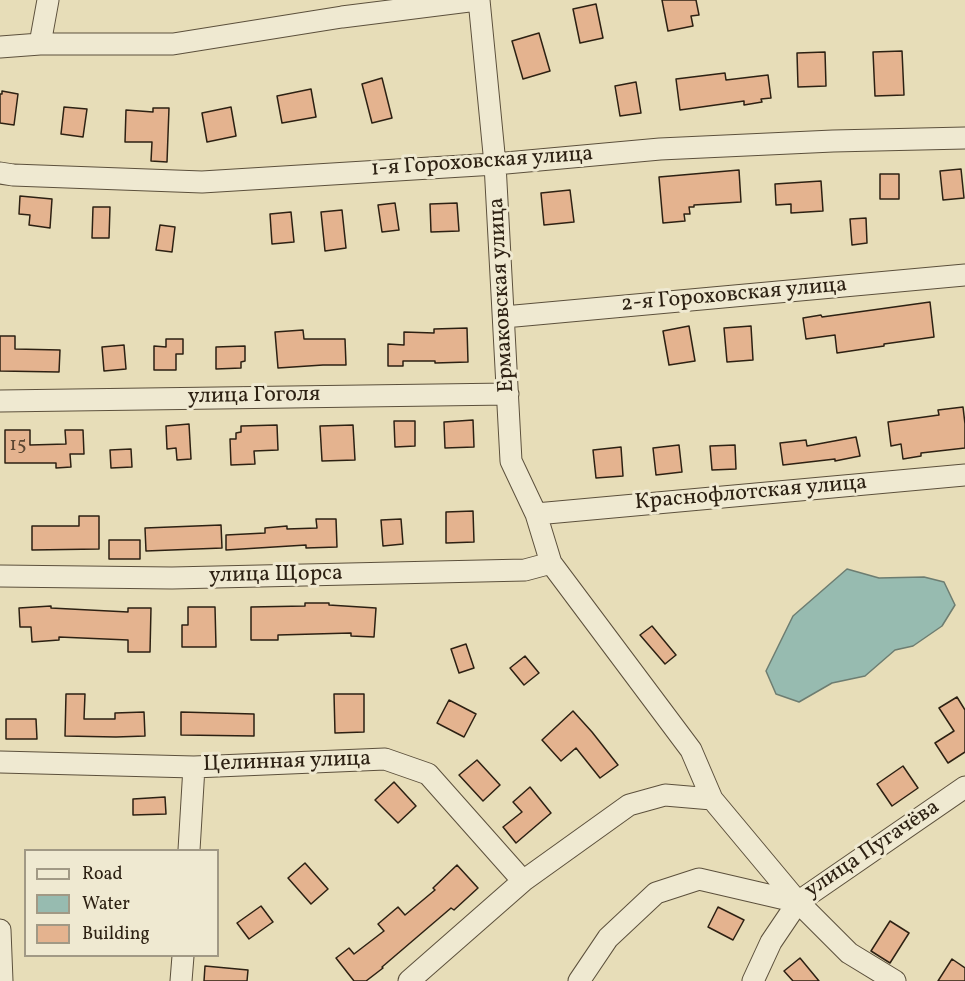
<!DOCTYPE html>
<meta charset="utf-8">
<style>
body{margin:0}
#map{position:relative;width:965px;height:981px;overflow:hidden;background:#e7ddb8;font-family:Vollkorn,serif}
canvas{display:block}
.legend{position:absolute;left:24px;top:849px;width:195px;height:108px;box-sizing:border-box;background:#efe9d1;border:2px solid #a19985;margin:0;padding:8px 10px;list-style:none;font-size:18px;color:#2d2113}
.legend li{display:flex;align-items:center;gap:12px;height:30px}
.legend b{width:30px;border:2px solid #a19985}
</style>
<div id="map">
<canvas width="965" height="981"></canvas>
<ul class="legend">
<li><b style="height:8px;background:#efe9d1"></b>Road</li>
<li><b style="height:16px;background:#97bbb0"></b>Water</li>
<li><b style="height:16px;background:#e4b38f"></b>Building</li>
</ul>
</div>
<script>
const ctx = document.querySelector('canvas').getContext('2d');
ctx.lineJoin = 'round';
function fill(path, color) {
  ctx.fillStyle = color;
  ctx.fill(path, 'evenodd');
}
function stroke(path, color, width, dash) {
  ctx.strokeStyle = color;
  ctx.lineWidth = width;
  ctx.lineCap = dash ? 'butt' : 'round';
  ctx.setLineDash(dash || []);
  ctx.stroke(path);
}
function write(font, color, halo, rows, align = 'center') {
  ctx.font = font + ' Vollkorn,serif';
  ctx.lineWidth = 6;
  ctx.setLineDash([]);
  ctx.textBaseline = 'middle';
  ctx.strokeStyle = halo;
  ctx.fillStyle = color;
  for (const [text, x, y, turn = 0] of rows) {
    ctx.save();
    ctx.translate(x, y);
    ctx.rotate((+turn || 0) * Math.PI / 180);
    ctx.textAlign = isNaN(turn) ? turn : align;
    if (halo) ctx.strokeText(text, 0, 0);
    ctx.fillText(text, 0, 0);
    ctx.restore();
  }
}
const water = new Path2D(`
 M847 569 879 578 924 577 944 582 955 605 942 626 913 646 895 650 865 676 832 683 799 702 776 694 766 671 793 616Z`);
fill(water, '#97bbb0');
stroke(water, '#6d7d71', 1.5);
const building = new Path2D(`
 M662 0H696L699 15 691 16 693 26 668 31Z
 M596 4 603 38 580 43 573 9Z
 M539 33 550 71 523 79 512 41Z
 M902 51 904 95 875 96 873 52Z
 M825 52 826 86 798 87 797 53Z
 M725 73 726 80 768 75 771 98 761 99 762 102 744 105V101L680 110 676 79Z
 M382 78 392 118 372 123 362 84Z
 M636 82 641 113 620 116 615 86Z
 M311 89 316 117 282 123 277 96Z
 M2 91 18 94 14 125 0 123V94H2Z
 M64 107 87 109 83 137 61 134Z
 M231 107 236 136 207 142 202 113Z
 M153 108H169L167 162 151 161 152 142H125L126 110 153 112Z
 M961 169 964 198 943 200 940 171Z
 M739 170 741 202 694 205V207H689L690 214H684L685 221 663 223 659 177Z
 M880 174H899V199H880Z
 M821 181 823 211 791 213V204L776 205 775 184Z
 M570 190 574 222 544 225 541 193Z
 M20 196 52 199 50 228 29 225 30 215 19 214Z
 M395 203 399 230 382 232 378 205Z
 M457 203 459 231 431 232 430 204Z
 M93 207H110L109 238H92Z
 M342 210 346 248 325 251 321 212Z
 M291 212 294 242 272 244 270 214Z
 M866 218 867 243 852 245 850 219Z
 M160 225 175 227 172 252 156 250Z
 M930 302 934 337 884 344V346L837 353 835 335 806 339 803 318 821 315 822 317Z
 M689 326 695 361 669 365 663 331Z
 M751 326 753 360 727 362 724 328Z
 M467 328 468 362 435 363V361H403V366H388V344L404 345V332L434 333V329Z
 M303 330 304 339H345L346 365H323L278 368 275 332Z
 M0 336H15V349L60 350 59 372 0 371Z
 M166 339H183V354H176V370H154V346L166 347Z
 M124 345 126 369 104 371 102 347Z
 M245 346V361L241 362V368L216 369V347Z
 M963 407 965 424V448L921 453V456L903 459 901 444 891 446 888 422 939 415 938 410Z
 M473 420 474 447 445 448 444 422Z
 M394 421H415V446L395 447Z
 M189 424 191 459 177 460 176 448 167 449 166 426Z
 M277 425 278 450 254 451 255 464 231 465 230 439H236V433L241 432V426Z
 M353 425 355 460 322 461 320 426Z
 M5 430H30V445L66 444 65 430H83L84 454H70L71 467 56 468V463H5Z
 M856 437 860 456 835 461V459L783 465 780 443 806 440 807 446Z
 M679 445 682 472 656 475 653 448Z
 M735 445 736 469 712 470 710 446Z
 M621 447 623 476 596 478 593 450Z
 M131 449 132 467 111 468 110 450Z
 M473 511 474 542 446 543V512Z
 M79 516H99V549L32 550V526H79Z
 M316 519H336L337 547 306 548V545L226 550V535L265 533V528L287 526V529L317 528Z
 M401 519 403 544 383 546 381 520Z
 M221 525 222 548 146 551 145 528Z
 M109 540H140V559H109Z
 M305 603H329V605L376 608 374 637 351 636V633L278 635V640H251V607L305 606Z
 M51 606V608L128 612V608H151L150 652H128V640L59 637V640L32 642 31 627H20L19 608Z
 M188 607H215L216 647H182V625H188Z
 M652 626 676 655 665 664 640 635Z
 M466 644 474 668 459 673 451 649Z
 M525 656 539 673 524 685 510 668Z
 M66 694H85L84 719H115V713L144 712 145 736 116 737 65 736Z
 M334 694H364V732L335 733Z
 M957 697 965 710V752L948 763 935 743 954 731 939 708Z
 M449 700 476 714 464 737 437 723Z
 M573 711 592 732 618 765 600 778 576 748 561 761 542 740Z
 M181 712 254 714V736L181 735Z
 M6 719H36L37 739H6Z
 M477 760 500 785 483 801 459 775Z
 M903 766 918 788 892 806 877 784Z
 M394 782 416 806 398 823 375 800Z
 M530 787 551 813 516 843 503 827 522 812 513 802Z
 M165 797 166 814 133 815V799Z
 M305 863 328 889 311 904 288 878Z
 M457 865 478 888 454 910 451 908 382 967 383 968 366 981H354L336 958 349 948 354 954 384 931 378 924 398 907 405 915 435 890 433 888Z
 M261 906 273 922 249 939 237 923Z
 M718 907 744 920 733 940 708 927Z
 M890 921 909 933 890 963 871 951Z
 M800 958 819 981H793L784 971Z
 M952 959 965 968V981H938Z
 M205 966 248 970 247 981H204Z`);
fill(building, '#e4b38f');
stroke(building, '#2d2113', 1.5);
const minor = new Path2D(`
 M479 0 495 164 511 461 536 514 551 563 691 750 712 799 798 902 849 953 895 981
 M40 44 48 0
 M0 47 40 44H173L342 17 477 0
 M0 173 13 175 202 182 495 164 660 149 833 141 965 138
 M504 317 965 275
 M0 401 508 394
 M536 514 965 475
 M0 576 172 578 525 570 551 563
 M0 762 194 767 385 759 428 774 523 881
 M189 850 194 767
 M0 930 2 981
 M181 981 183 956
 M409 981 523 881 629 805 665 795 712 799
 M579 981 608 938 656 893 699 879 798 902
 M753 981 771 942 798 902 965 787`);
stroke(minor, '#5c503c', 23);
stroke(minor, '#efe9d1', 21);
write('20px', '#5b4632', null, [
 ["15",18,446]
]);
write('22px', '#2d2113', '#efe9d1', [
 ["1-я Гороховская улица",482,163,-4],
 ["Ермаковская улица",503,295,-93],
 ["2-я Гороховская улица",734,296,-5],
 ["улица Гоголя",254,397,-1],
 ["Краснофлотская улица",751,494,-5],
 ["улица Щорса",276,576,-1],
 ["Целинная улица",287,763,-2],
 ["улица Пугачёва",873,850,-34]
]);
</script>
